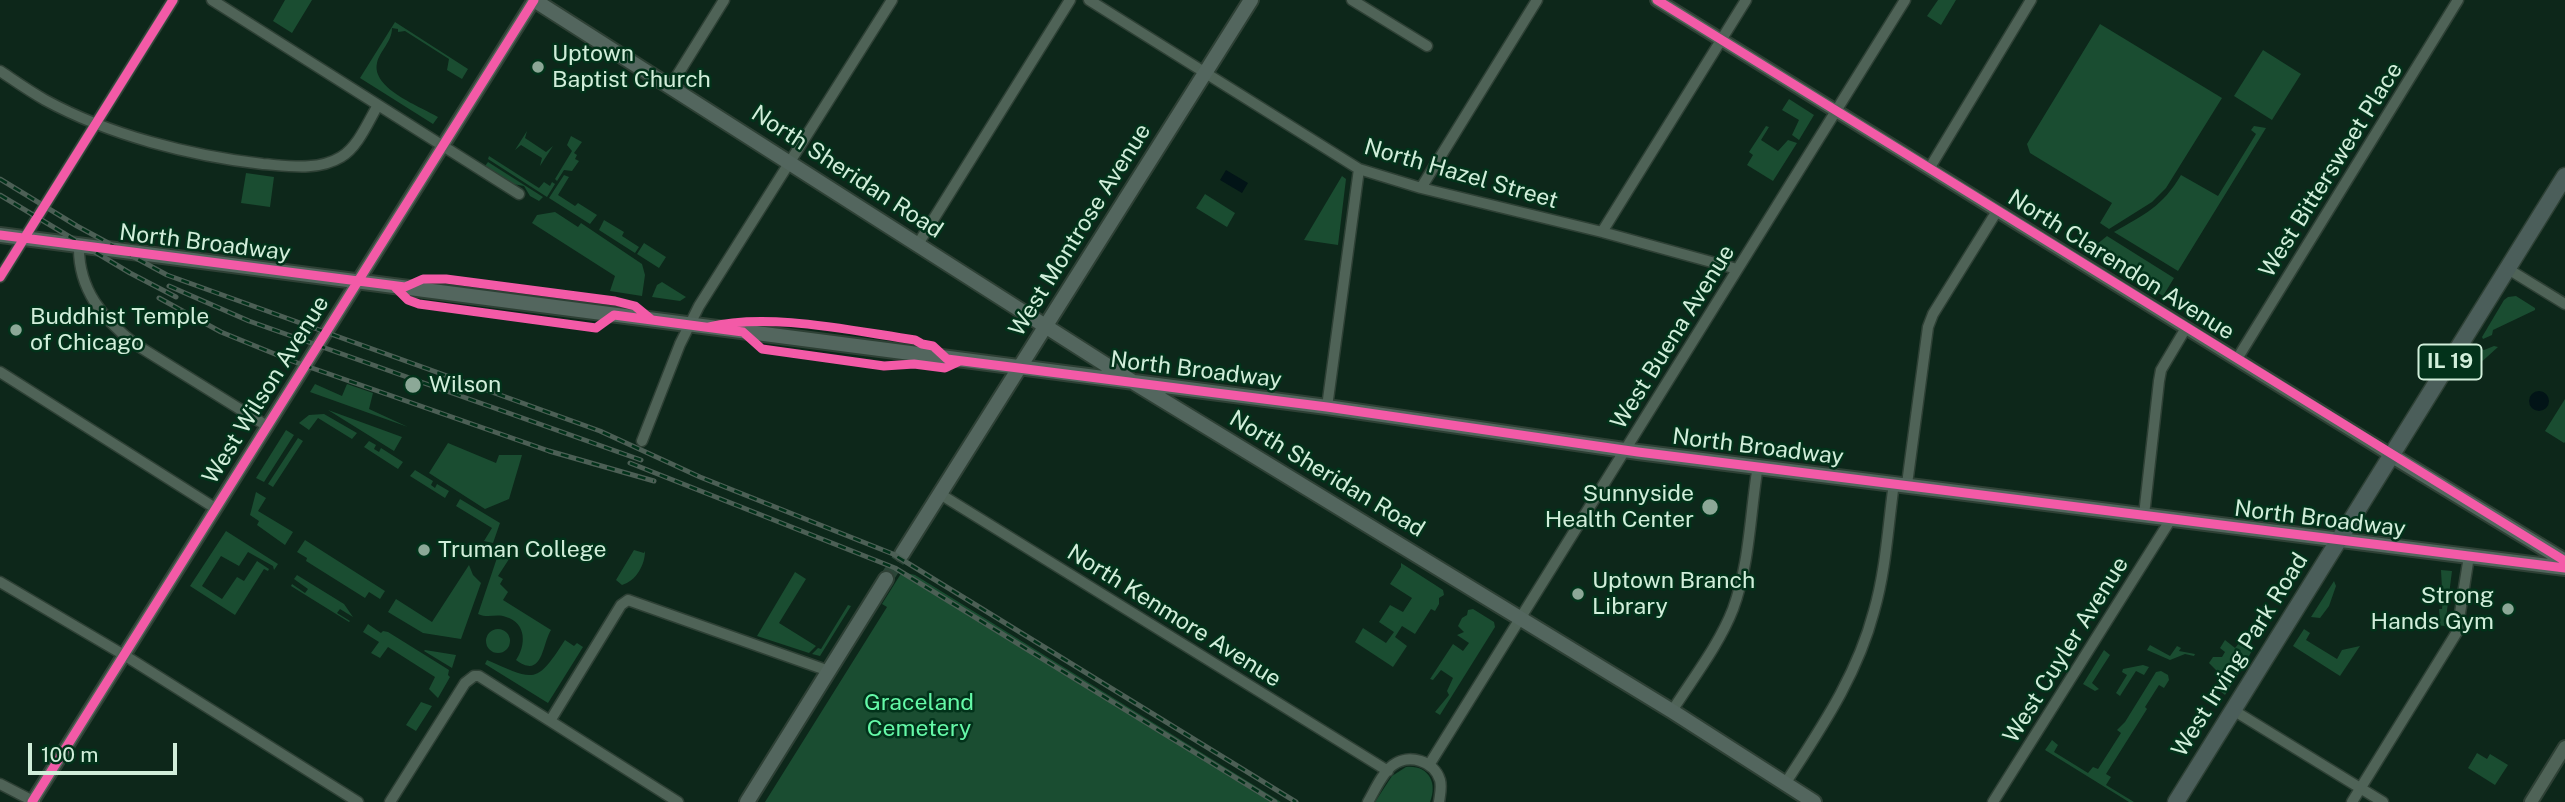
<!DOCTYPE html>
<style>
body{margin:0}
#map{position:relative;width:2565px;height:802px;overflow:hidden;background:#0d271a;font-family:"Public Sans",sans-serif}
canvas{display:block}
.scale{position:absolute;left:28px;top:743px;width:149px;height:32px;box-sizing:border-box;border:4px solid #d1eeda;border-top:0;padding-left:9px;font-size:21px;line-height:24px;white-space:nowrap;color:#d1eeda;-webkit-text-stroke:5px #02321a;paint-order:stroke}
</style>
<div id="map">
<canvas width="2565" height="802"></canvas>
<div class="scale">100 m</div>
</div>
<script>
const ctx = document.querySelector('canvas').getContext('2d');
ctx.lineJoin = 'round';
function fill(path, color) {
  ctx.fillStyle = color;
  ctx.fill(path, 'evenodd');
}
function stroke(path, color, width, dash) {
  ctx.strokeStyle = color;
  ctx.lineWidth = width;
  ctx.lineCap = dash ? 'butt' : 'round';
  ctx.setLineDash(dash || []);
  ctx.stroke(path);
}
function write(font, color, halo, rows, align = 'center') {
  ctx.font = font + ' "Public Sans",sans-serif';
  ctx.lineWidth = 5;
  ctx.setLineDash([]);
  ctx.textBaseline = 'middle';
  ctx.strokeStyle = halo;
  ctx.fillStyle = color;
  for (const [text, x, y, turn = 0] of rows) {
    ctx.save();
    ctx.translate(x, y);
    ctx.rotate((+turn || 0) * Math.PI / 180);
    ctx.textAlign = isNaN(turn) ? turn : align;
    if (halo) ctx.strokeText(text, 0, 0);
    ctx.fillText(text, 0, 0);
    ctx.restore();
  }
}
fill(new Path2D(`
 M285 0H312L292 33 273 21Z
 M1938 0H1956L1941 25 1927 16Z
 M395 22 468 69 462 79 447 70 449 59 405 31 398 32V29L392 28C392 42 380 50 377 63 371 89 422 107 438 117L433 124 360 78Z
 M2100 24 2222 98 2166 188 2152 202 2109 229 2100 223 2112 203 2030 153 2027 144Z
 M2263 50 2301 74 2272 120 2234 96Z
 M1789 99 1814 115 1799 140 1792 135 1799 120 1782 110Z
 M1766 126 1769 127 1761 140 1778 151 1788 140 1797 143 1773 181 1747 165 1753 155 1749 152Z
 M2254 126 2266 128 2178 271 2114 232C2145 214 2162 207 2181 175L2218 196 2256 134 2251 130Z
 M527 131 525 138 546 152 553 146 540 166 542 158 521 145 515 150Z
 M571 136 582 142 574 153 577 155 575 159 579 161 572 171 564 170 557 181 555 179 572 151 567 145Z
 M489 156 539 188 544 182 550 186 552 182 555 184 547 197 488 159Z
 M488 162 543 197 539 201 530 196 524 186 513 184 485 166Z
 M246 173 274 177 270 207 241 203Z
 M564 175 569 177 558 195 575 206 578 203 597 215 590 224 549 198Z
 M1342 176 1346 179 1338 245 1304 240Z
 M1205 194 1235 213 1227 227 1196 208Z
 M555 212 578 227 581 223 642 264 645 275 642 296 610 291 615 276 532 223 537 215Z
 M604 220 624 232 622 236 639 247 635 253 599 230Z
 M2107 236 2174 278 2163 296 2090 250Z
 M644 243 666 257 659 268 637 254Z
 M662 282 686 297 680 301 652 297 657 285Z
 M2516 296 2535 308V310L2493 330 2492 335 2483 339 2482 337 2504 300 2508 297Z
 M2494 346 2498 347 2477 366 2474 364 2469 373 2462 369 2475 348 2484 350Z
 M315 384 342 396 347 384 373 393 369 409 408 427 310 392Z
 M2565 399V442L2564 443 2545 431Z
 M328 410 402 437 394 451Z
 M324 414 357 433 352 439 318 418 309 430 299 423 309 415Z
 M286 430 294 435 264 482 256 478Z
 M298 438 303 441 273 487 268 484Z
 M369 441 376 445 374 449 379 452 381 448 403 462 398 469 364 447Z
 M448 443 496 463 499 455H522L509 499 485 509 429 473Z
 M415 470 433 481 431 485 435 488 437 484 449 491 445 498 410 476Z
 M256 492 266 498 258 511 293 532 285 545 257 525 259 521 250 515Z
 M460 499 500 523 493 543 484 541 492 528 456 506Z
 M226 531 278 564 274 570 273 566 248 552 239 566 221 556 202 586 222 599 237 577 244 581 257 561 269 569 268 571 264 569 235 615 190 586Z
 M305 540 385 591 380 599 369 592 365 598 306 561 307 558 297 552Z
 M634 550 644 553 645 551C645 565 636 581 622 585L616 580Z
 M499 552 511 556 498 576 503 579 500 584 508 592 503 600 551 630C542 644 543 680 516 660 526 646 527 623 506 617 496 613 489 619 478 614Z
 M1401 563 1443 590 1444 595 1439 598V604L1435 611 1431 609 1415 634 1402 626 1395 637 1407 646 1393 667 1355 642 1363 628 1386 643 1394 632 1379 622 1390 605 1403 612 1412 598 1390 584 1401 567Z
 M469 565 473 575 481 583 461 639 423 633 388 612 396 599 432 622Z
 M2441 570 2452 571 2445 626 2435 625 2440 620 2439 609H2442L2444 589H2442Z
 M795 572 806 579 779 623 816 646 809 653 757 636Z
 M902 572 915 575 1281 802H765L887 607 882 604Z
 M297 575 344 604 353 617 340 609 337 613 350 621 349 622 291 586 292 584 305 593 308 589 294 579Z
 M2334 581 2336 586 2329 606 2320 618 2311 617Z
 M848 605 851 606 820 656 812 654 818 648 821 649Z
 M1473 609 1494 622 1495 627 1440 715 1435 712 1449 695 1447 691 1453 678 1441 670 1433 680 1430 679 1453 644 1463 651 1469 643 1457 635 1464 632 1458 626 1462 618 1467 615 1468 610Z
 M368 624 381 633 383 631 388 632 449 670 448 675 450 677 438 698 429 689 435 677 388 647 380 658 371 653 379 642 363 632Z
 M486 641a12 12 0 1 1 24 0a12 12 0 1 1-24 0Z
 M2304 629 2310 633 2306 640 2337 659 2342 650 2360 646 2340 676 2293 646Z
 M565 640 574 646 577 643 583 647 548 703 485 664 487 660C535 681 536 685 565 640Z
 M2225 640 2235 648 2239 643 2252 651 2225 695 2220 691V674L2209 663 2213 657H2222L2225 652 2220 648Z
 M2150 645 2170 656 2177 646 2181 648 2179 651 2195 654 2194 656 2185 654 2170 660 2147 650Z
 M425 650 456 655 452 668 424 651Z
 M2104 650 2110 655 2092 683 2099 689 2095 691 2083 684Z
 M2143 665 2149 667 2144 675 2136 671 2120 696 2116 693 2127 675 2122 672 2123 669Z
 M2161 671 2168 675 2169 680 2164 688 2159 685 2145 707 2147 709 2106 774 2111 777 2106 785 2134 802H2129L2045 750 2052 740 2058 745 2054 752 2088 773 2093 767 2098 769 2121 733 2117 730 2125 722 2156 672Z
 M421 702 432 706 416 731 406 725Z
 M2477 753 2487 759 2490 754 2508 765 2495 785 2468 768Z
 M1406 767C1428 765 1438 782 1430 802H1375L1392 776Z`), '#1a4d31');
fill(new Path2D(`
 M1226 170 1248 183 1242 193 1220 180Z
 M2529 401a10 10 0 1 1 20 0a10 10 0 1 1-20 0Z`), '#021417');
stroke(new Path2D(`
 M886 579 902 554`), '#2a4537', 14, [14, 7]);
const minor = new Path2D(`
 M212 0 519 194
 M1089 0 1359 169 1421 188 1602 232 1737 269
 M1352 0 1427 46
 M0 71C15 81 29 91 45 100 109 135 191 156 263 164 289 166 318 171 341 157 358 147 368 122 378 105
 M670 87 724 0
 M1929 169 2031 0
 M1421 188 1537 0
 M1602 232 1746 0
 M918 244 1070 0
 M79 246C78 289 103 319 135 344L267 426
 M2508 269 2565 304
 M0 277 173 0
 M2237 359 2458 0
 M0 372 215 508
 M1327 407 1359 169
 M642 441 680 344 699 306 892 0
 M1907 484 1928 327 1933 314 1997 211
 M940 494 1388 771
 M2144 515 2159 381 2161 370 2186 328
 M0 582 124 655 358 802
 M2233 710 2383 802
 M1672 711C1693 678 1719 645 1733 609 1750 563 1750 513 1758 465
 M550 721 621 605 628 600 829 671
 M1429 765 1905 0
 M0 784 35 802
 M1785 784C1821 728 1857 676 1874 611 1886 570 1888 525 1894 483
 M390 802 465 683 474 676H479L678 802
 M1368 802C1375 790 1382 773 1393 765 1409 753 1434 761 1440 780 1442 787 1440 795 1439 802
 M1993 802 2171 519
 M2352 802 2457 632 2469 556`);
const tertiary = new Path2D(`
 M1657 0 2391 455
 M32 802 534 0
 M2531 802 2565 747`);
const secondary = new Path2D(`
 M534 0 1133 382 1672 711 1814 802
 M0 235 1327 407 1638 452 2565 568
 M2391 455 2565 561
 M902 554 1251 0
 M747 802 886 579`);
const primary = new Path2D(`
 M2176 802 2565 176`);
stroke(minor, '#2e4035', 13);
stroke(tertiary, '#2e4035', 16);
stroke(secondary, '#2e4035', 18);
stroke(primary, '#2e4035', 19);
stroke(minor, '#4f6357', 10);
stroke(tertiary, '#4f6357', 12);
stroke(secondary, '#53665e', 14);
stroke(primary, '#4b5e5a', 16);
const rail = new Path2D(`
 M0 179 77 226 167 275 600 431 700 477 893 554 1296 802
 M0 195 130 273 176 297
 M169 286 249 321 641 460
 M159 298 221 332 292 361 549 451 654 481
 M630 463 895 568 1275 802`);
stroke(rail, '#4c5f55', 5);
stroke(rail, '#02321a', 2.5, [8]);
stroke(new Path2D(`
 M1657 0 2565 561
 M0 235 405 287 423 279H446L615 301 635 306 652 320
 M0 277 173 0
 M394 286 408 300 419 304 596 328 614 315 743 332 762 349 884 366 914 364 945 368 958 362
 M708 327C770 312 852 331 915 340L922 344 933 346 947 359 1327 407 1638 452 2565 568
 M32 802 534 0`), '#f35aa7', 9);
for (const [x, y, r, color] of [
 [538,67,7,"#8ca897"],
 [16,330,7,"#8ca897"],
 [413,385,9,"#8ca897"],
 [1710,507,9,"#8ca897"],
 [424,550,7,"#8ca897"],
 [1578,594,7,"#8ca897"],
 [2508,609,7,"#8ca897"]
]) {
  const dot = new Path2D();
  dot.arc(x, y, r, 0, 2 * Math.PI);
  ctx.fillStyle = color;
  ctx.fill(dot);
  stroke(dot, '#02321a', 2.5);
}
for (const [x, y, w] of [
 [2450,362,63]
]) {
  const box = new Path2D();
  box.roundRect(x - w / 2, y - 17.5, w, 35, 5);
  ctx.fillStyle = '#02321a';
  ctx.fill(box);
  stroke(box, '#d1eeda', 2);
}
write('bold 21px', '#d1eeda', null, [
 ["IL 19",2450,362]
]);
write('23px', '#d1eeda', '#02321a', [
 ["Uptown",552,54],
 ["Baptist Church",552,80],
 ["Buddhist Temple",30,317],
 ["of Chicago",30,343],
 ["Wilson",429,385],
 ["Sunnyside",1694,494,"right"],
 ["Health Center",1694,520,"right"],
 ["Truman College",438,550],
 ["Uptown Branch",1592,581],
 ["Library",1592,607],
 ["Strong",2494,596,"right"],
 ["Hands Gym",2494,622,"right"]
], 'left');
write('23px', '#d1eeda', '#02321a', [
 ["West Bittersweet Place",2331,170,-58],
 ["North Sheridan Road",847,172,33],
 ["North Hazel Street",1461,174,16],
 ["West Montrose Avenue",1080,230,-58],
 ["North Broadway",205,243,7],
 ["North Clarendon Avenue",2121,265,32],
 ["West Buena Avenue",1673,337,-58],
 ["North Broadway",1196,370,7],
 ["West Wilson Avenue",266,390,-58],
 ["North Broadway",1758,447,7],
 ["North Sheridan Road",1327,474,31],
 ["North Broadway",2320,519,7],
 ["North Kenmore Avenue",1174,616,32],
 ["West Cuyler Avenue",2066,650,-58],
 ["West Irving Park Road",2240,655,-58]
]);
write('23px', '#65f9a8', '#02321a', [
 ["Graceland",919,703],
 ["Cemetery",919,729]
]);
</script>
